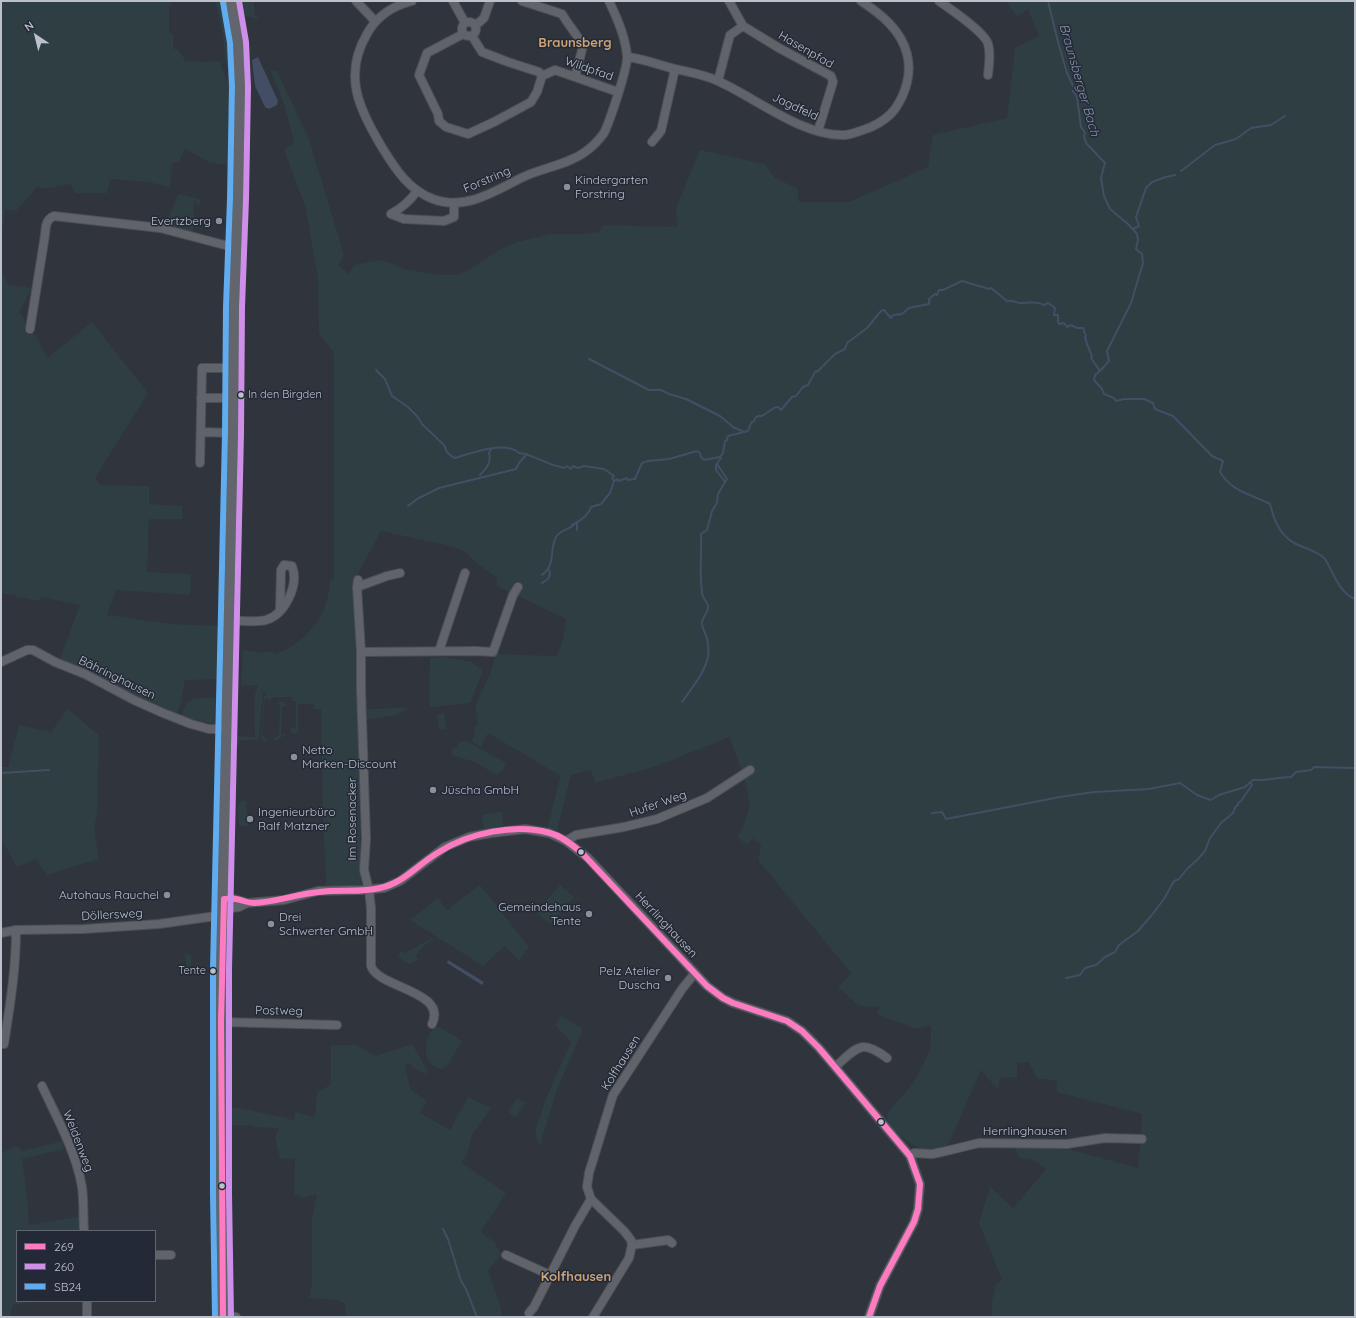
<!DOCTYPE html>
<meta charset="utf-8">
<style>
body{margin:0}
#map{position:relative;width:1356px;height:1318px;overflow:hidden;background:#30343c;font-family:Quicksand,sans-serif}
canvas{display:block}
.frame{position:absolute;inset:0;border:2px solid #bcc0cb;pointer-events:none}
.legend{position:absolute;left:16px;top:1230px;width:140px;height:72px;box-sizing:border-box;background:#232936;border:1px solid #606572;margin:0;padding:5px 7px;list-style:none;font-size:12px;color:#bcc0cb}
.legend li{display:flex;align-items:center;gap:8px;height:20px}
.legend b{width:20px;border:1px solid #606572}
.north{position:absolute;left:16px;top:16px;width:40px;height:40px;-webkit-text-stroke:3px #232936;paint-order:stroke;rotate:325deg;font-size:11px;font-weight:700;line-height:16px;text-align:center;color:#bcc0cb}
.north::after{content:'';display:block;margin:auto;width:14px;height:18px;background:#bcc0cb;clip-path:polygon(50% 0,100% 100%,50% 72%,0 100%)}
</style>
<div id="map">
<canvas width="1356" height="1318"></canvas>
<div class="frame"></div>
<ul class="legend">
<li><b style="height:5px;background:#fe7ac1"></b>269</li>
<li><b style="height:5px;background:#ce8fe9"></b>260</li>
<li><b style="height:5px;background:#60acee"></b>SB24</li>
</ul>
<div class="north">N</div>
</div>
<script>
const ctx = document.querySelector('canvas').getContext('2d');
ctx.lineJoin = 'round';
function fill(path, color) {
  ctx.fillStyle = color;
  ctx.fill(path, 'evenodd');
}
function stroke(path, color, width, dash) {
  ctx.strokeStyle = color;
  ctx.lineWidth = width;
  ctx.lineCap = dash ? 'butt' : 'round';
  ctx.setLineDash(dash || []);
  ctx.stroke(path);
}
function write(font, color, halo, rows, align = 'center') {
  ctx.font = font + ' Quicksand,sans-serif';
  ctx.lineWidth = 3;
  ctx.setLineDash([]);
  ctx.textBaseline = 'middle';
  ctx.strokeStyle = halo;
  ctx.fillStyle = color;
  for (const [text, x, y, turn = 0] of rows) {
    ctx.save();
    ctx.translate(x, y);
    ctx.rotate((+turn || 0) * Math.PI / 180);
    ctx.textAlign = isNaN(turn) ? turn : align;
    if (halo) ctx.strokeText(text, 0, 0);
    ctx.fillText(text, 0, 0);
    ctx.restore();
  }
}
fill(new Path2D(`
 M1 1H168L171 4 169 6V33L173 34V49H177L186 61 208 62 217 61 220 62 225 77 233 92 231 168 228 169 227 165 210 163 185 149 179 162 172 163 170 187 148 182 111 179 107 193H76L70 184 45 189 37 187 16 211 5 209 1 242Z
 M214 1H224C229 21 235 55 232 74L229 72 226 64 223 37 218 10Z
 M239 1H254V14L259 19 257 20C242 13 242 19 239 1Z
 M1005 1H1355V1317H992V1301L996 1284 1002 1280 979 1223 990 1187 1013 1208 1046 1169 1031 1158 1023 1159 1019 1157 1014 1147 1068 1149 1138 1168 1142 1114 1057 1092V1081L1037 1078 1029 1062 1017 1063V1077L1000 1078 998 1090 981 1070 947 1147C940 1147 932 1150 926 1150 915 1149 884 1126 887 1115 888 1110 899 1100 902 1096 913 1086 929 1057 931 1043 931 1037 931 1031 931 1025L916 1029 877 1014 879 1007 859 1006 838 987 851 973 758 860 761 845 752 838 747 845 737 837C743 828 747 817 749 807 750 799 746 780 742 773L730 737 654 767 595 783 591 770 571 775 557 831 548 827 560 777 559 775 488 733 481 747 472 742 475 732 474 728 478 724 475 706 490 674 497 652V654L557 656 563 639 566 619 497 586V578L477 563 466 553 455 547 381 531 357 576 355 591 361 886H325L326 880 323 815 321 709H314V704H298V730L297 733H292L290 728 292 727 294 729 296 728V702L292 700V697H274L269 701 265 698 262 735 267 740V742H263V739H261L264 696 267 695 263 692 258 746 257 740H240L239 746H237V736L255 737 254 697 258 685 241 686 243 650 263 653 270 651 275 654C297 646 320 627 326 603 328 596 329 589 330 581L334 580V353L319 333 318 277 305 206 284 150 294 143 285 107 271 71H277L309 139 344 255 338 265 349 274 354 265 382 260 405 269 439 275H456L468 270 501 249 517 242 551 234H583L599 232 603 225 677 227 676 208 700 150 765 164 775 178 797 188 799 202H849L928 167 933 135 1007 118 1015 48 1039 36 1028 10 1017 16Z
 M178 194 200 199V205L195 203 194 199 193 234 166 225Z
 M1 272 9 285 32 288 19 312 36 336 47 358 92 322 148 393 95 478 100 485 149 486V504L182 506V519H149L147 572 191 574 190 595 116 590 107 615 172 624 220 626 221 679 185 680 180 705 176 715 138 699 93 674 60 659 80 605 41 597 39 601 1 593Z
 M443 657 472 662 483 671 470 703 435 707 409 708 396 715 366 720V709L429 707 430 658Z
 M221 698 219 725 181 717C183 713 184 706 188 702 195 696 211 698 221 698Z
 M279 701 284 702 287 705 282 708 281 735 285 733V735L275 741 273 738 279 735 280 707 281 706 279 704 275 706Z
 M67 709 99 735 97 814 94 827 99 859 47 875 36 859 17 867 1 839V767H8L19 725 51 732Z
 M444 713 447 729 439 730 437 714Z
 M467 741 506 763 503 771 497 775 474 762 452 755V749L457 748 459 742Z
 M242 801H246V814H248V826H239L238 806Z
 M502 811 503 826 478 831V829L484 828 482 815Z
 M480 885 529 947 519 961 505 946 483 966 410 920 438 898 447 910Z
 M560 885 574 897 550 924 536 912Z
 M432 938 433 940C426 943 420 949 416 956L418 960 409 964 398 957 401 951 405 953Z
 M180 954 191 955V973L181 970 182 969 186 968V956Z
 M561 1016 583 1029 558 1087 542 1138V1145L537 1140 535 1131 547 1096 571 1042 555 1025Z
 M435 1027H440L462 1041 447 1066 441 1069C421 1065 422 1038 435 1027Z
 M412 1044 428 1071 425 1074 412 1067 410 1063 405 1066 410 1089 427 1101 420 1113 450 1130 468 1097 491 1108 472 1135 468 1151 462 1163 506 1193 481 1232 495 1243 502 1255 488 1270 501 1308V1317H346L345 1303 338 1300 309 1298 312 1282V1220L317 1194 303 1198 294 1194 295 1159 280 1158 275 1137 279 1128 254 1127 252 1125H229V1107L241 1108 294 1120 295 1112 315 1117 317 1093 331 1084V1045H356L376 1056Z
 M517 1098 525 1103 517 1115 515 1117 508 1112Z
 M62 1141 64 1149 22 1159 27 1195 29 1225 79 1217 80 1231H17V1301H32V1302L13 1305 10 1317H1V1153L17 1146 22 1151Z`), '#2e3e42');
fill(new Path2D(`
 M258 57 278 101 277 105 269 109 265 107 255 86 252 60Z
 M448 960 484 982 482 985 447 963Z`), '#434e65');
stroke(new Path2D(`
 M1048 1 1058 42 1067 73 1075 90 1073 91 1077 97 1081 127 1085 133 1084 136 1086 143 1105 163 1101 178 1104 196 1110 209 1128 224 1137 234 1138 240 1136 249 1142 254 1143 263 1131 303 1107 351 1109 361 1100 371
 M1181 171 1215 145 1236 139 1251 128 1271 125 1285 116
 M1133 229 1139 226 1136 217 1146 188 1152 182 1166 177 1175 175
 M589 359 649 390H661L669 394 686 399 720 416 733 427 744 432
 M376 370 385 379 392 396 408 407 417 416 422 424 444 445 447 452 451 456 455 458C471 453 506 440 519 453L526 454 553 465 564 468 567 466 571 469 573 466 578 468 584 466 604 469 614 476 612 478 614 481
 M717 464 727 479 725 482
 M480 475C486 469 492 462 489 453L491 449
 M408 506 417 499 439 488 516 469 519 463 527 454
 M572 525C580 521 589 515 591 507L601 504 610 493 614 481 617 479 618 481 627 478 628 480 635 479 642 463 648 461 669 459 697 451 700 453 701 457 704 460 720 457 723 453 725 441 727 440 728 436 748 431 751 423 754 421 756 417 759 416H762L774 408 778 407 781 410 792 397 796 396 803 387 808 385 815 372 818 371 835 354 845 349 847 343 867 328 881 311 884 310 891 318 893 315 902 314 909 308 929 304V299L935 294 937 295 939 290H943L962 281 989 289 991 288 1007 301C1012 300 1015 302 1020 303 1028 303 1037 301 1044 305L1048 303 1055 308 1054 315H1058V322L1059 324 1064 323 1067 327 1071 325 1077 328H1083L1086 336 1085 337 1087 344 1092 356 1091 358 1100 371 1095 375 1094 380 1102 389 1104 394 1114 398 1116 401 1124 399H1144L1153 403 1155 409 1173 416 1212 456 1223 461 1220 472C1232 492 1251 494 1270 504 1274 520 1280 536 1296 544 1304 548 1317 551 1324 558 1326 559 1327 563 1329 566 1335 578 1342 594 1355 599
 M577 530V523
 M542 575C556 565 549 551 556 537 560 530 568 530 574 525
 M542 583 548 579 550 574 549 570
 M682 702C691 689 706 671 708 656 709 651 708 643 707 638 705 633 702 628 702 623 702 617 709 612 708 606 707 601 702 598 702 592 699 573 702 553 701 534L707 530 712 511 717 503 718 494 725 482 716 470V465L721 458 720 457
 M1 773 49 770
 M932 813 942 812 946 819 1060 797 1094 792 1149 789 1180 783 1197 795 1211 800 1219 795 1245 787 1253 780C1266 781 1279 777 1291 777L1296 772 1311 770 1314 767 1355 768
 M1066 978 1080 975 1085 968 1096 965 1105 957 1115 952 1119 945 1138 931 1151 916 1164 899 1174 881 1179 879 1187 869 1197 860 1205 851 1210 838 1221 823 1233 813 1236 806 1238 805V803L1241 801 1252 785 1251 783
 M443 1229 448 1239 461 1281 466 1289 477 1317`), '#434e65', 2);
const minor = new Path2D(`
 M356 1 375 21
 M412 1C393 6 376 17 367 34 342 76 360 111 383 149 396 170 409 190 433 199 464 211 494 192 521 178 541 168 567 165 585 152 592 147 599 140 604 133 609 123 629 65 627 55 625 36 617 18 609 1
 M453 1 465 23
 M522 1 562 14C569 26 577 34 583 46L575 77
 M729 1 743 26
 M939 1C950 9 985 32 988 44 991 54 989 65 988 75
 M462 29a7 7 0 1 1 14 0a7 7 0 1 1-14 0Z
 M475 26 484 18 490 1
 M463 34 427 53 419 75 438 114 439 121 446 127 468 134 494 122 531 102 537 92 542 76
 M472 36 482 52 508 62 539 72 542 76
 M628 57C644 59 659 65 675 69 689 72 705 75 718 81 756 98 803 137 845 135 854 134 863 130 871 127 880 123 889 117 895 109 906 93 912 73 907 54 901 30 881 14 861 1
 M542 76 555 70 618 92
 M718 81 730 35 743 26 779 48 831 76 833 82 818 131
 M652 142 661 131 675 69
 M391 214 404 219 444 221 454 217V204
 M391 214C402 208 410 201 417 191
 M30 329 45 235C46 227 45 220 54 216L160 228 236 248
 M201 398H234
 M201 432 233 433
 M200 463 202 368H223
 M358 580 357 587 387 576 400 573
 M357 587 361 652V690L366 839 364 870 369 890 371 908V966C378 988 448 991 432 1024
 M229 621C241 620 254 623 266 620 286 614 299 584 292 566L284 565 281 570 280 610
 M439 651 465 573
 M361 652 476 651 493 652 513 595 518 587
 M1 662 27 650H33L55 662 85 674 134 700 163 713 191 724 209 729H227
 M566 841 576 835 624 827 657 819 707 798 750 770
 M224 899H234L247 903
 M223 909 239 907 247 903 284 900 318 891 361 890 384 888 400 881 445 847 469 837 491 833 525 829 549 833 566 841 588 858 707 986 723 998 733 1003 787 1021 802 1031 819 1048 910 1156 920 1184 918 1209 914 1222 880 1286 869 1317
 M1 933 16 930 84 929 159 924 223 915
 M221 1022 337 1025
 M1 1044H4C10 1005 16 970 16 930
 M835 1067C857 1048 860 1038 887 1058
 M42 1086C57 1118 76 1152 82 1187 84 1202 83 1217 84 1231
 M910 1156 914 1153 932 1154 942 1152 979 1143 1067 1144 1105 1138 1142 1139
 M632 1245 668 1240 672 1243
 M155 1255H171
 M506 1255 550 1275
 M87 1301V1317
 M529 1313 534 1307 575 1226 591 1199
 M223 1316 236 1317
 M593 1317 629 1258 632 1245 631 1240 624 1231 591 1199 587 1187 589 1173 613 1095 682 989 695 973`);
const major = new Path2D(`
 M223 1317 221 1194V969L233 433 234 307 238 199 240 87 238 42 231 1`);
stroke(minor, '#4c4f55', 10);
stroke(major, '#4d5158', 12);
stroke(minor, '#60636a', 8);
stroke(major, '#62656c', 10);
stroke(new Path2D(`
 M223 1317 221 1022 224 899C228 899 232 898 236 899 243 900 247 903 254 903 276 902 297 894 319 892 340 889 360 893 380 888 404 883 418 864 439 852 469 833 515 823 550 833 562 836 572 845 581 852L707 986 723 998 733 1003 787 1021 802 1031 819 1048 910 1156 920 1184 918 1209 914 1222 880 1286 869 1317`), '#fe7ac1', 6);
stroke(new Path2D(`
 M231 1317 229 1194V969L241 433 242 307 246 199 248 87 246 42 239 1`), '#ce8fe9', 6);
stroke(new Path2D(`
 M215 1317 213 1194V969L225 433 226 307 230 199 232 87 230 43 223 2`), '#60acee', 6);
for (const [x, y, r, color] of [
 [567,187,4,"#8b8f99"],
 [219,221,4,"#8b8f99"],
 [241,395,3.5,"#bcc0cb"],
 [294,757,4,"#8b8f99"],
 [433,790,4,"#8b8f99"],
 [250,819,4,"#8b8f99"],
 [581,852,3.5,"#bcc0cb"],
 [167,895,4,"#8b8f99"],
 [589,914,4,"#8b8f99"],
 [271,924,4,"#8b8f99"],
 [213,971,3.5,"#bcc0cb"],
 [668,978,4,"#8b8f99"],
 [881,1122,3.5,"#bcc0cb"],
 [222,1186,3.5,"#bcc0cb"]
]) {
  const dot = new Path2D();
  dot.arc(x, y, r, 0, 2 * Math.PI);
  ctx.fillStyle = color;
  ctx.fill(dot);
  stroke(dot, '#232936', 1.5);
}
write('11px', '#bcc0cb', '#232936', [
 ["In den Birgden",248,395],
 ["Tente",206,971,"right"]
], 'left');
write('12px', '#bcc0cb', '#232936', [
 ["Hasenpfad",806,50,30],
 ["Wildpfad",589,69,19],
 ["Jagdfeld",795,107,25],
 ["Forstring",487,180,-23],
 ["Bähringhausen",117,678,26],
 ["Hufer Weg",658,804,-19],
 ["Im Rosenacker",352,819,-90],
 ["Döllersweg",112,915,-3],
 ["Herrlinghausen",666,925,47],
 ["Postweg",279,1011,1],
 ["Kolfhausen",621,1063,-58],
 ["Herrlinghausen",1025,1131],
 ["Weidenweg",78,1141,69]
]);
write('12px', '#bcc0cb', '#232936', [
 ["Kindergarten",575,180],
 ["Forstring",575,194],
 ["Evertzberg",211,221,"right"],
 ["Netto",302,750],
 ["Marken-Discount",302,764],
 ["Jüscha GmbH",441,790],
 ["Ingenieurbüro",258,812],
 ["Ralf Matzner",258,826],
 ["Autohaus Rauchel",159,895,"right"],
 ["Gemeindehaus",581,907,"right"],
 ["Tente",581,921,"right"],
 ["Drei",279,917],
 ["Schwerter GmbH",279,931],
 ["Pelz Atelier",660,971,"right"],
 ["Duscha",660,985,"right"]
], 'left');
write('bold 13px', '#cba377', '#232936', [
 ["Braunsberg",575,43],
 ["Kolfhausen",576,1277]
]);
write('italic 13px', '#8794ae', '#232936', [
 ["Braunsberger Bach",1079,80,74]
]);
</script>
